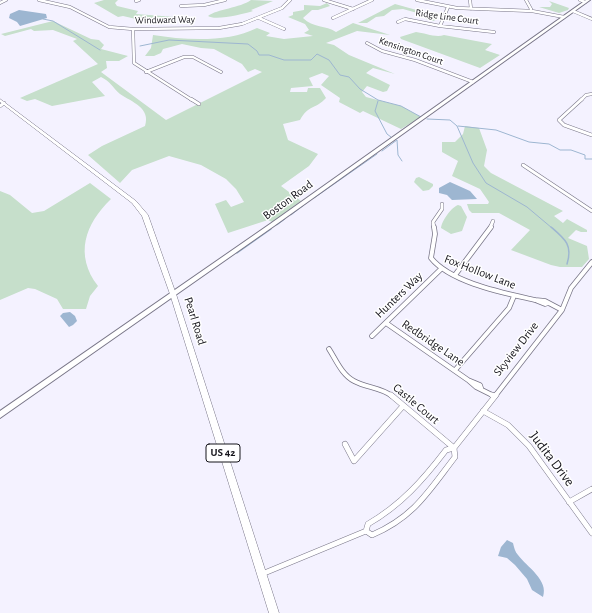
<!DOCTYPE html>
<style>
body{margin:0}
canvas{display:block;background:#f4f2ff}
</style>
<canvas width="592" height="613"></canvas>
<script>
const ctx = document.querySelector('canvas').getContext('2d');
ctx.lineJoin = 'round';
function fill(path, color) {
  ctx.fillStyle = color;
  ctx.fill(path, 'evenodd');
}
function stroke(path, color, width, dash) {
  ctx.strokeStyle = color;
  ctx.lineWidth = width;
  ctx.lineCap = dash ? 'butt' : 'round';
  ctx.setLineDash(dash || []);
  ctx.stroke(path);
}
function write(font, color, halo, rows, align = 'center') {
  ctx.font = font + ' "Alegreya Sans",sans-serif';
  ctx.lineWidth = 3;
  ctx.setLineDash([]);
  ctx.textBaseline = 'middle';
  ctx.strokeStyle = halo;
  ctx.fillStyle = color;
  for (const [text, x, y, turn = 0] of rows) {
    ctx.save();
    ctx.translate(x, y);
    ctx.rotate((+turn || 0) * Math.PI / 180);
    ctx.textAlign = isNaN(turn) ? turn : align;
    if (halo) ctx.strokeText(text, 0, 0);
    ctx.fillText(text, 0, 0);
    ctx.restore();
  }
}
fill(new Path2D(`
 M104 0H118L115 3 117 6 138 11 136 14 175 17 172 21H145L123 16 118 17 94 3Z
 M251 0 273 1 251 10 253 11C244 14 215 21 208 16 217 9 240 8 251 0Z
 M549 1 569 8 568 10 559 13 539 7H550L552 4Z
 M327 3 330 6 318 10H312L303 18C313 28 326 25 336 32L353 23 390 35 357 31 326 43 334 45 349 55 395 74 373 68 366 73 390 85 387 91 383 92 367 86 362 92 366 97 401 106 421 117 401 129 363 111 360 113 339 102 340 98 321 85 329 76 322 73 309 78 313 86 291 88 290 92H307L308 88H320L326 98C315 110 309 104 300 120L283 124 288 140 318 154 309 166 281 186 301 201 272 222 268 220 228 233 215 204 226 200 231 207 244 202 236 189 226 179 201 165 169 156 132 170 120 183 88 155 102 146 145 126C151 108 132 102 120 94 113 88 110 81 101 77L92 82 105 96 52 106 35 99 27 101 20 98 98 64 73 41 77 39 53 30 34 31 31 29 5 36 1 34 53 21 91 39 99 40 104 45 101 49 128 56 119 61H106L107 68 101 72 166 120 262 72 255 69 248 72 242 64 214 49 201 48 182 44 163 49 161 53 154 56H145L151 48 153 35C185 40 227 43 257 28L270 33 266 36 284 39 313 36 304 33 309 30 305 24 288 17 293 15V12L304 10V5L320 6Z
 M395 4 438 16 434 21 426 19 428 16 403 9 392 10 384 16 376 17 367 23H358Z
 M416 32C425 33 436 38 444 35L492 44 485 50 500 55 480 68 401 39 400 37Z
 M465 126 479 128 487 150 484 166 491 173 563 211 554 216 563 223 567 219 587 230V232H581L576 230 568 238 587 246 589 259 582 267H560L551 265 511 250 530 230 499 213H472L469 210 467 204H488L489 202 480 189 452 176 458 161 442 152V142H455L463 134Z
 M419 177 433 184V186L429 190 423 191 414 182 416 178Z
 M90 183 111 199C85 224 74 255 98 286L90 296 86 309H63L57 299 35 289 28 288 0 300V191L10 195 32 213 44 211Z
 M458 205 461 206 467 217 462 231 451 234 441 228C442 220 452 207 458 205Z`), '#c6dfcb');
fill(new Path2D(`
 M19 10 46 14 47 18 20 26 17 22 9 18 10 14Z
 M450 182 470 191 477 199 452 200 447 195 439 193V188Z
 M70 312 75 316 77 321 73 325 69 327 60 316 63 313Z
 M507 540 513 543C514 547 515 552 518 555 527 567 549 580 543 597L532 590 527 579 515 565 507 558 498 556 501 547Z`), '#9db6d1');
stroke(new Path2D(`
 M43 19 53 21 100 50
 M140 46 169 40 248 44 257 51 259 55H269L284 60H311L317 54 329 60 340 75 349 77 360 89 378 100 401 106 421 117
 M378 101 375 111 387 134 391 137
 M427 119 450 120 457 126 473 163 486 183 527 207 552 228
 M458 126 496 130 529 142 549 144 560 150H571L585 155V159H592
 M382 151 397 140 398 155 402 161
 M314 198 377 154
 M291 215 309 201
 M277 225 285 219`), '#9db6d1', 1);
stroke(new Path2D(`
 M551 227C565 239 573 245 567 264
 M237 253 271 229`), '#9db6d1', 1.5);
const streetFar3 = new Path2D(`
 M39 0 70 7 109 27 133 29 219 28 242 24 282 8 290 0
 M324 0 353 9
 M417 0 457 8 532 11 564 17
 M470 0 471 9
 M526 0 531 9
 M580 0 585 2
 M136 1 139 0
 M0 3 6 0
 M181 6 204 5 225 0
 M573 11 592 19
 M259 18 284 29
 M333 18 372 0
 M398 22 405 19 440 26 494 32
 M440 26 448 7
 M133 29 134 63 192 100
 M367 43 382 51 415 60 473 82
 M146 72 184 57H193L221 72
 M581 100 586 95 592 94`);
const streetFar2 = new Path2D(`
 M191 99 199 104
 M582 99 559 120 564 125 592 135
 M0 106 4 103
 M523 165 592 211
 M434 228 433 222 442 209V204
 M490 228 493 221`);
const streetFar1 = new Path2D(`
 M434 227 435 234 431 258C451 283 505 293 535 300
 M455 275 491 227
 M548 303 545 304 535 300 545 301 562 310
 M386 323 468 380
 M372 336 441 269
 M329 349C336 360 342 375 354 381 367 388 380 387 392 396
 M456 369 509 308 514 296
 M481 388 480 385 468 380 476 387 494 396
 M495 396 562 310 571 288 592 262`);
const street = new Path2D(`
 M391 395 454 448 496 395
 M492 395 494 396
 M483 411 508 425 529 446 592 533
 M345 444 354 461 403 406
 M454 448 455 457C428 492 414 517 372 535L366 531 368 524C401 505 423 480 446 450Z
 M569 502 592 489
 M262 574 366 531`);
const secondary = new Path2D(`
 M586 0H590L274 226 0 418V411L270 224Z`);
const primary = new Path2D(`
 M0 99 136 201 148 215 176 294 279 613H269L170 294 142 216 132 203 0 102Z`);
stroke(streetFar3, '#797688', 3.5);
stroke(streetFar2, '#797688', 4);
stroke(streetFar1, '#797688', 5.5);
stroke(street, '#797688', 6);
stroke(secondary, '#797688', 2);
stroke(primary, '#797688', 1);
stroke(streetFar3, '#fff', 2.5);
stroke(streetFar2, '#fff', 3);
stroke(streetFar1, '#fff', 4);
stroke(street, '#fff', 5);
fill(secondary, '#fff');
fill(primary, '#fff');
write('10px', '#15141b', '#fff', [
 ["Ridge Line Court",447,17,8],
 ["Windward Way",165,20,-1],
 ["Kensington Court",411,51,19]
]);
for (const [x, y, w] of [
 [223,453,34]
]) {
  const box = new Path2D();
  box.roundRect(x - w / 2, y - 9, w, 18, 3);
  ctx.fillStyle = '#fff';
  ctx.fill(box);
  stroke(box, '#15141b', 1);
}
write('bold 11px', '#15141b', null, [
 ["US 42",223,453]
]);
write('12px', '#15141b', '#fff', [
 ["Boston Road",288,200,-36],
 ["Fox Hollow Lane",480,272,21],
 ["Hunters Way",399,295,-44],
 ["Pearl Road",195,321,73],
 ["Redbridge Lane",433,343,34],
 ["Skyview Drive",516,349,-52],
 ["Castle Court",416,404,40]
]);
write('14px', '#15141b', '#fff', [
 ["Judita Drive",552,459,53]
]);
</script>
